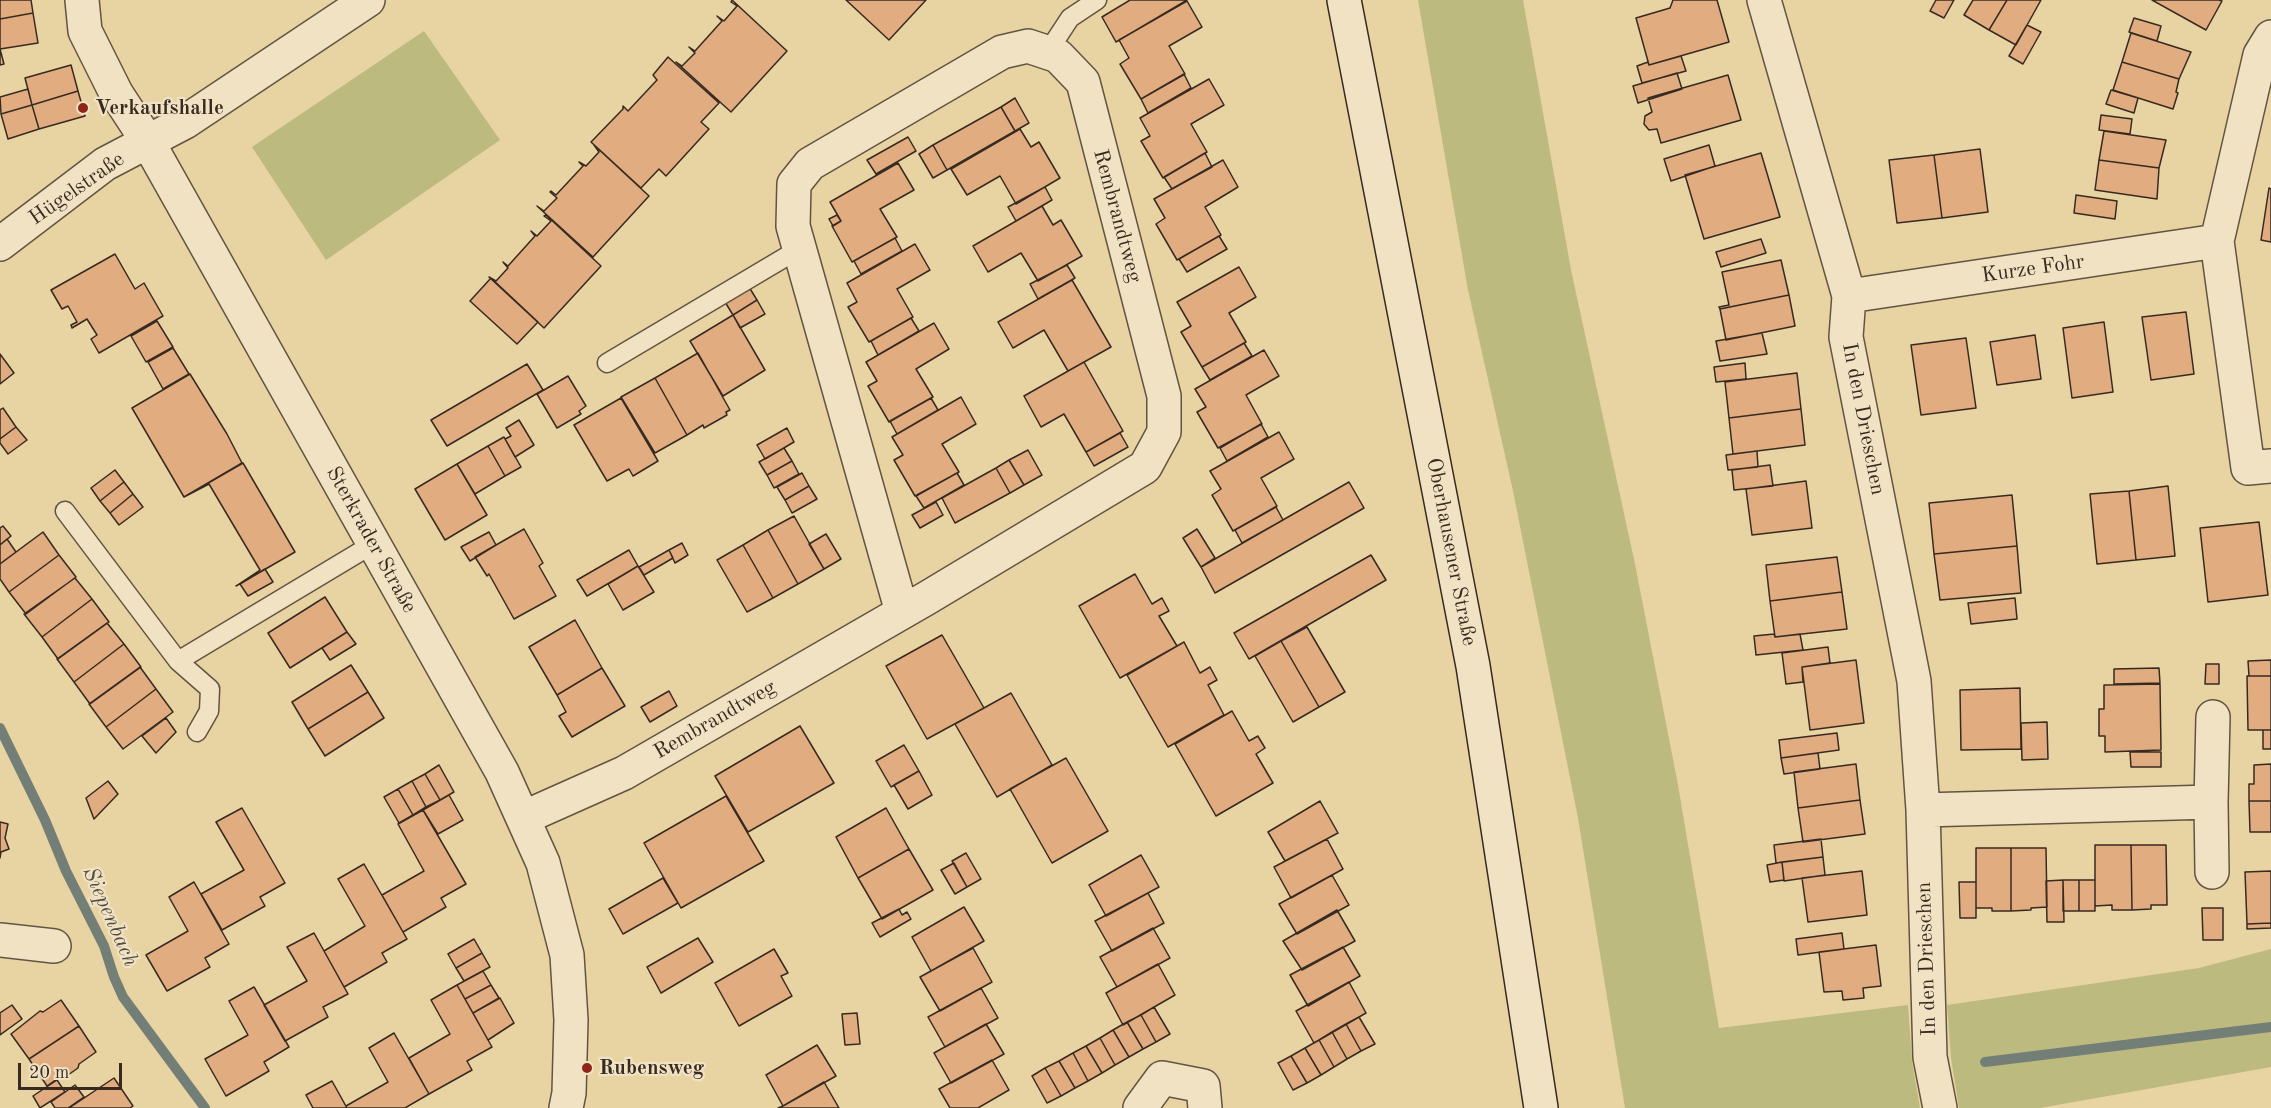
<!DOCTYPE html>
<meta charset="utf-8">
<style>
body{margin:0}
#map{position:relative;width:2271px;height:1108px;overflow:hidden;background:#e8d3a3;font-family:"Old Standard TT",serif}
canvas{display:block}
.scale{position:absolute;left:18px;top:1063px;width:104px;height:27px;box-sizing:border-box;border:3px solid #372a21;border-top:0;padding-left:8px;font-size:18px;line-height:21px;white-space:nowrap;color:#372a21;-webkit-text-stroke:4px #f0e2c3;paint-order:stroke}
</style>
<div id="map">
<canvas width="2271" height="1108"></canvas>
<div class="scale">20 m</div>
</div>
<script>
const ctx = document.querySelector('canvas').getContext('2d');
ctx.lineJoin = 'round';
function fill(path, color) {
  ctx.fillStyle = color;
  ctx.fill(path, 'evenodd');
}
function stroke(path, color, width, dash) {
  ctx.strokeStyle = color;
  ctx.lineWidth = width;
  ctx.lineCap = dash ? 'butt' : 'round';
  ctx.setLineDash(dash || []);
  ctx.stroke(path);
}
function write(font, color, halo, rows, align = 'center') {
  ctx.font = font + ' "Old Standard TT",serif';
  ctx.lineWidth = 4.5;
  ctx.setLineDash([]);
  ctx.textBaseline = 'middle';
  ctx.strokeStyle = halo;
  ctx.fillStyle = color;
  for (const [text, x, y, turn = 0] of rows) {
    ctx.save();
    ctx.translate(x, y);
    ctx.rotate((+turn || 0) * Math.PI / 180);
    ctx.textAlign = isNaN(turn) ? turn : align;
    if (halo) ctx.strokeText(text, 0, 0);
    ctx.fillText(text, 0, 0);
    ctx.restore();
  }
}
fill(new Path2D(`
 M1418 0H1523L1571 270 1635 564 1678 785 1719 1028 1908 1005 1912 1061 1920 1108H1625L1578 818 1513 491 1468 290Z
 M424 31 500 140 326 260 252 147Z
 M2271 949V1067L2040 1108H1959L1951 1058 1947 1005 2199 968Z`), '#bdba80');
stroke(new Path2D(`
 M0 728 45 820 66 871 104 946 114 977 123 997 205 1108
 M1985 1062 2271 1027`), '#737e77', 10);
const building = new Path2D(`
 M0 0H31L33 13 0 19Z
 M732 0 787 51 731 112 676 62 682 66 695 53 689 47 695 51 722 21 717 16 724 21 737 6 731 2Z
 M846 0H926L889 40Z
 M1130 0H1187L1116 42 1102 17Z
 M1673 0H1717L1729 42 1649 65 1636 18 1670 8Z
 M1936 0H1954L1944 18 1930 11Z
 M1973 0H2007L1989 30 1964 15Z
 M2007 0H2041L2016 45 1989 30Z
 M2152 0H2219L2222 1 2206 30Z
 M1187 1 1202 27 1169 46 1185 74 1141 99 1120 64 1129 58 1119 40Z
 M33 13 38 43 0 49V19Z
 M2134 18 2161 26 2157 41 2129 32Z
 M2027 25 2041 32 2023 64 2009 56Z
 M2131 33 2191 52 2179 79 2122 62Z
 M0 49 4 64 0 65Z
 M1681 56 1686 71 1642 83 1637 66 1648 62 1649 65Z
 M668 57 719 103 701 122 709 129 666 176 659 169 641 188 591 142 623 109V106L628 111 657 80 653 75Z
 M2122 62 2179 79 2176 92 2178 93 2173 109 2113 90Z
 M71 65 78 91 32 105 25 78Z
 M1677 73 1682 89 1638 103 1633 86Z
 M1184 74 1191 88 1148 113 1141 99Z
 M1728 75 1741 120 1661 143 1657 129 1649 130 1644 124 1645 116 1652 112 1648 98Z
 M1209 79 1224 105 1191 124 1207 152 1163 178 1141 141 1150 136 1140 118Z
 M28 89 32 105 1 114 0 97Z
 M2111 90 2138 98 2134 113 2106 104Z
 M78 91 85 116 39 129 32 105Z
 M1015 98 1029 123 1015 131 1001 107Z
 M32 105 39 129 8 139 1 114Z
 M1001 107 1015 131 947 170 933 145Z
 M2101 115 2132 119 2130 134 2099 130Z
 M1020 129 1031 147 1039 142 1060 178 1016 204 1000 176 967 195 951 169Z
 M2104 131 2166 140 2159 168 2099 160Z
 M908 137 916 151 876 174 867 160Z
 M594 145 649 196 593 257 537 206 544 211 557 198 550 192 551 191 556 195 583 166 579 162 586 166 599 152Z
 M933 145 947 170 933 178 919 154Z
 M1709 145 1715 166 1671 181 1664 159Z
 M1980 149 1988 212 1942 218 1934 155Z
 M1205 153 1212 167 1172 189 1164 177Z
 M1761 153 1780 217 1704 239 1685 175Z
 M1934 155 1942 218 1897 223 1889 160Z
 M1223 160 1238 187 1205 207 1221 235 1177 260 1156 224 1165 218 1154 199Z
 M2099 160 2159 168 2157 199 2095 190Z
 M898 163 914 190 880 209 897 237 852 262 832 226 841 221 830 202Z
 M1045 187 1052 200 1016 221 1008 207Z
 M2269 188 2271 189V242L2261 240Z
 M2076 195 2117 201 2115 219 2074 213Z
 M1042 206 1053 225 1061 220 1082 256 1038 281 1021 253 988 272 973 246Z
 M546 215 601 266 544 328 489 277 496 281 508 268 503 262 508 266 535 236 531 231 537 236 551 221 544 216Z
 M837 215 841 221 833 226 829 219Z
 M1219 236 1227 249 1187 272 1179 259Z
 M895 238 902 251 861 274 854 261Z
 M1761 239 1766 253 1721 267 1716 252Z
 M915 244 930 270 897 289 913 317 869 342 848 307 857 302 847 283Z
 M115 254 135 289 144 283 163 316 99 353 91 339 97 335 87 319 72 328 71 325 77 322 68 306 62 309 51 290Z
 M1781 260 1789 295 1720 309 1719 307 1729 305 1722 272Z
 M1067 265 1075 278 1038 299 1030 284Z
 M1239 267 1256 297 1229 313 1246 342 1202 367 1181 332 1191 326 1177 302Z
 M491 278 538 322 517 344 470 301Z
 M1072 280 1111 347 1068 371 1044 330 1013 348 998 322Z
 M749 287 757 300 733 315 725 302Z
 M1789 295 1795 326 1726 340 1720 309Z
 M757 300 765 314 740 328 733 315Z
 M2186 312 2194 374 2151 380 2142 317Z
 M733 315 765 370 723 396 690 341Z
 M911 318 919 331 878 355 871 341Z
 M157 321 173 347 146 362 131 336Z
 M2104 322 2113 392 2072 398 2063 328Z
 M934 323 949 349 916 369 933 397 889 422 868 386 877 381 866 362Z
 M1762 333 1767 354 1720 361 1716 341Z
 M2035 335 2041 379 1997 385 1990 342Z
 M1966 338 1976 408 1921 415 1911 345Z
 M1244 343 1252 356 1210 380 1202 367Z
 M173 348 189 374 163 389 148 362Z
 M1264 350 1279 376 1246 395 1262 424 1218 448 1197 412 1206 407 1195 389Z
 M698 353 730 410 726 412 727 415 704 428 703 425 687 435 655 378Z
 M0 354 14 373 0 384Z
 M1084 362 1123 431 1086 452 1064 414 1041 427 1024 396Z
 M1745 363 1746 379 1716 382 1714 367Z
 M527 364 543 390 447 446 431 420Z
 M1797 373 1801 409 1729 418 1725 382Z
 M190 374 227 434 242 463 184 497 132 408Z
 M568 376 586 406 579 411 581 414 557 428 537 394Z
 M655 378 687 435 655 453 621 397Z
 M961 397 976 424 942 444 959 472 915 496 894 460 903 455 892 437Z
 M621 398 658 461 633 476 629 469 607 481 574 425Z
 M931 398 938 410 897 434 890 421Z
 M3 408 16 427 0 439V410Z
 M1801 409 1805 445 1733 454 1729 418Z
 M519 420 534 445 515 457 505 439 511 436 506 428Z
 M1261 424 1268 437 1227 461 1220 448Z
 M16 427 27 440 8 454 0 443V439Z
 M787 428 794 442 765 459 757 445Z
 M1279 432 1294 459 1261 478 1277 506 1233 531 1212 495 1221 489 1210 471Z
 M1120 433 1128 447 1094 466 1086 452Z
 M504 437 521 467 505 476 488 446Z
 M488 446 505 476 475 494 457 464Z
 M784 448 792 461 767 475 759 462Z
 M1028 450 1042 475 1024 485 1009 460Z
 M1757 451 1758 467 1728 470 1726 455Z
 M1009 460 1024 485 1010 493 996 468Z
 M792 461 799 474 774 488 767 475Z
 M243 463 295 552 236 586 260 570 209 484 184 497Z
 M457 464 487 515 445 540 415 489Z
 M1770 465 1773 486 1734 490 1732 470Z
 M996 468 1010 493 955 523 942 498Z
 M115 470 124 482 100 501 91 488Z
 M802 473 809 486 785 500 777 487Z
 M957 473 964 485 924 508 916 496Z
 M1806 481 1812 528 1752 535 1746 489Z
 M124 482 133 494 110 513 100 501Z
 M1349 482 1364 508 1215 593 1201 567Z
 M809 486 817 499 792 513 785 500Z
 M2168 486 2175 556 2136 560 2129 491Z
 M2129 491 2136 560 2097 564 2090 494Z
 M133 494 143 507 119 525 110 513Z
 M2012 495 2017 546 1934 554 1929 503Z
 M936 502 943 515 920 528 912 515Z
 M1276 507 1283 520 1242 543 1235 530Z
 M794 516 824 569 798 584 768 530Z
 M2259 522 2268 595 2208 602 2200 528Z
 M3 526 11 536 0 545V528Z
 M524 529 543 563 539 566 556 596 514 619 489 574 487 576 475 557Z
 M1197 529 1215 558 1201 567 1183 538Z
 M768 530 798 584 773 598 743 545Z
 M43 532 59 555 9 592 0 579V564Z
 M489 532 496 545 470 561 461 547Z
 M826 534 841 559 824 569 809 544Z
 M7 539 16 552 0 564V545Z
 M682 543 688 555 675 563 669 550Z
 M743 545 773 598 747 612 717 560Z
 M2017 546 2021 593 1940 600 1934 554Z
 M629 550 638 566 587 596 577 580Z
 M669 550 673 558 644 575 639 567Z
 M59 555 76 577 26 614 9 592Z
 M1371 555 1386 580 1249 659 1234 633Z
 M1837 557 1842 592 1770 601 1766 565Z
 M638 566 654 592 623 610 608 584Z
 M265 569 273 582 248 596 240 584Z
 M1135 574 1152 604 1162 598 1169 611 1159 616 1177 646 1120 678 1079 606Z
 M75 578 92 599 42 637 24 614Z
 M1842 592 1847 629 1775 637 1770 601Z
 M325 597 347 632 290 668 268 633Z
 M2015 598 2017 619 1971 624 1968 603Z
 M92 599 109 622 58 659 42 637Z
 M575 620 602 668 557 695 529 647Z
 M107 623 124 644 74 682 57 659Z
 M1307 627 1345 692 1319 707 1281 641Z
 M347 632 356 644 330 660 322 648Z
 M1774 634 1775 637 1800 634 1803 650 1756 655 1754 636Z
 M942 635 984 708 927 739 886 666Z
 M1281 641 1319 707 1293 722 1255 656Z
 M1184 642 1200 673 1210 667 1217 680 1208 685 1224 715 1168 747 1127 675Z
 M124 644 141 667 90 704 74 682Z
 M1828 647 1830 663 1802 667 1803 682 1786 684 1782 653Z
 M1856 660 1864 723 1810 730 1802 667Z
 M2271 660V676H2249L2248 661Z
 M2206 664H2219V684H2205Z
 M351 665 368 692 308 729 292 702Z
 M140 667 156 689 106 727 89 704Z
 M602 668 625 706 572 737 559 716 566 712 557 695Z
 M2159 668 2160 683 2114 684V669Z
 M2247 676H2271V730H2248Z
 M2160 684 2161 750 2105 752V736H2099V709H2104V685Z
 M2020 688 2021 749 1961 750 1960 690Z
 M156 689 173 712 123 749 106 727Z
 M669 691 677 706 650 722 641 707Z
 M368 692 384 718 325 756 308 729Z
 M1011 693 1052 765 997 797 955 724Z
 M1232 711 1249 741 1258 736 1259 738 1265 748 1256 754 1273 783 1216 816 1175 744Z
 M166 718 176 732 156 753 142 736Z
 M2047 722 2048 759 2022 760 2021 723Z
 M800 726 834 783 748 832 715 776Z
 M2263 730H2271V749H2263Z
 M1837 733 1839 750 1781 758 1779 740Z
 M904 745 919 771 891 787 876 761Z
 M2130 752H2161V767H2131Z
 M1818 753 1820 769 1784 774 1781 758Z
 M1066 758 1108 831 1052 863 1010 789Z
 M1856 764 1860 800 1798 808 1794 772Z
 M2271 764V801H2249V784H2254V765Z
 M439 765 454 792 440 800 425 774Z
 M919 771 932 795 908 809 894 785Z
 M425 774 440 800 426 807 412 781Z
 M108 781 118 794 94 819 86 798Z
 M412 781 426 807 413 815 398 789Z
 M398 789 413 815 399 823 384 797Z
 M449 795 463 820 438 834 423 810Z
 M726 796 764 861 681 908 644 843Z
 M1860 800 1865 834 1803 842 1798 808Z
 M1320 801 1338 833 1285 861 1268 832Z
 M2249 801H2271V832H2250Z
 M242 808 285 883 260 897 265 906 222 930 201 894 244 870 216 822Z
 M886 808 909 849 858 878 836 837Z
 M423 810 466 884 441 898 446 907 403 932 382 895 424 871 398 824Z
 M0 822 8 824 5 838 9 849 1 852 0 858Z
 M1327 839 1343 869 1291 898 1274 867Z
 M1821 839 1823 857 1776 863 1774 845Z
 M2095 845H2131L2132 910H2112V905L2095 906Z
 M2131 845H2166L2167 905H2151V909L2132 910Z
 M1976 848H2011V911H1992V908H1976Z
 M2011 848H2046L2047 907 2031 908V910L2011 911Z
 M909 849 933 890 882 919 858 878Z
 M966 853 981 879 967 887 952 861Z
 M1141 855 1159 887 1106 916 1089 885Z
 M1823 857 1825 875 1784 881 1782 862Z
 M1782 862 1784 880 1770 882 1767 865Z
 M954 863 967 887 955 894 941 870Z
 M364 864 407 939 382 953 387 962 344 987 324 951 365 926 338 879Z
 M1862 871 1867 915 1808 922 1802 878Z
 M2271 871V923L2247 924 2245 872Z
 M1332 875 1349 905 1297 934 1279 904Z
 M663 878 678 903 623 934 609 909Z
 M2063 880H2079V911H2063Z
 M2063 880 2064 922H2047L2046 881Z
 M2079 880H2095V911H2079Z
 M194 882 229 944 205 958 210 967 167 991 146 955 188 931 169 897Z
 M1959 882H1976V918H1960Z
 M1148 893 1164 923 1112 951 1095 921Z
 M964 907 984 941 931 971 912 937Z
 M2202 908H2223V940H2203Z
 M899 909 902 915 907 912 911 919 880 937 872 923Z
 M1337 910 1355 941 1302 970 1283 941Z
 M2271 923V928L2247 929V924Z
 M1153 928 1170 958 1117 987 1100 957Z
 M314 933 348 994 323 1007 328 1017 285 1041 264 1005 307 981 287 947Z
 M1842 933 1844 949 1798 955 1796 939Z
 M698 938 713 962 661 993 647 967Z
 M474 939 482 953 456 968 448 954Z
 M1876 945 1881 986 1863 988 1864 998 1843 1000 1842 991 1824 992 1819 952Z
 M1343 947 1360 976 1308 1006 1290 975Z
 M973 948 992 982 940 1011 920 977Z
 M774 949 788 973 781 976 792 996 739 1026 715 983Z
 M482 953 490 967 464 981 456 968Z
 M1158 964 1175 995 1123 1025 1106 993Z
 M483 971 491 985 465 999 457 985Z
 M1349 982 1366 1013 1314 1043 1296 1011Z
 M457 985 492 1047 467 1061 472 1070 429 1094 409 1058 450 1034 431 1000Z
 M491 985 499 998 473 1013 465 999Z
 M254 987 289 1047 264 1062 269 1071 226 1096 205 1059 248 1035 229 1001Z
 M981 988 998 1018 945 1047 928 1017Z
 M500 998 514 1023 488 1040 473 1013Z
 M61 1000 79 1026 29 1059 11 1034 40 1011 43 1012Z
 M12 1005 22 1019 0 1035V1013Z
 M1154 1007 1170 1034 1156 1042 1141 1015Z
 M857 1013 860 1044 845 1045 842 1014Z
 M1141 1015 1156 1042 1143 1049 1127 1022Z
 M1359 1017 1375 1044 1361 1051 1346 1024Z
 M1127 1022 1143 1049 1129 1057 1113 1030Z
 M986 1024 1004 1054 951 1083 934 1053Z
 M1346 1024 1361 1051 1347 1059 1332 1032Z
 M79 1026 96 1052 79 1064 78 1068 68 1075 64 1074 47 1086 29 1059Z
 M1113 1030 1129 1057 1115 1065 1100 1038Z
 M1332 1032 1347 1059 1334 1067 1319 1040Z
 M394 1033 429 1094 405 1108H347L346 1106 388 1082 369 1048Z
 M1100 1038 1115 1065 1102 1073 1086 1046Z
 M1319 1040 1334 1067 1321 1075 1305 1048Z
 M817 1045 836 1076 783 1106 766 1075Z
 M1086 1046 1102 1073 1088 1081 1073 1053Z
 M1305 1048 1321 1075 1307 1083 1291 1056Z
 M1073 1053 1088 1081 1075 1088 1059 1061Z
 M1291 1056 1307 1083 1293 1090 1278 1063Z
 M992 1060 1009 1090 978 1108H950L939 1089Z
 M1059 1061 1075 1088 1061 1096 1045 1068Z
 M1045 1068 1061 1096 1047 1103 1032 1076Z
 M114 1078 133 1106 130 1108H69Z
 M57 1080 65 1092 40 1108 33 1096Z
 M332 1081 347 1108H313L306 1095Z
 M824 1082 839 1108H778L783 1106Z
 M75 1085 84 1097 68 1108H55L51 1102Z`);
fill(building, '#e1ac7f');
stroke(building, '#372a21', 1.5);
const lane = new Path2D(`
 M1047 53 1070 18 1097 0
 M607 363 799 249
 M65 511 178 661 373 544
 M178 661 210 689 209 711 197 732`);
const street = new Path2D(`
 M82 0 85 31 116 93 148 142 502 772 543 863 567 955 571 1020 569 1093 566 1108
 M1764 0 1849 296 1846 337 1914 681 1923 810 1930 1057 1940 1108
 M2271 37 2260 55 2217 241 2248 468 2271 466
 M0 244 105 164 185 122 368 0
 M1849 296 2217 241
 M2211 802 2212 872
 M1923 810 2211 802 2213 717
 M523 818 624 773 927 598 1145 467 1164 432V396L1083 82 1058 56 1028 46 1002 52 810 164 794 184 793 226 902 612
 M0 940 54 946
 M1140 1108 1162 1078 1203 1086 1205 1108`);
const secondary = new Path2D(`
 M1344 0 1473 666 1541 1108`);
stroke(lane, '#635442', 21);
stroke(street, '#635442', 36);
stroke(secondary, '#372a21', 36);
stroke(lane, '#f0e2c3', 18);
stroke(street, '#f0e2c3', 33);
stroke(secondary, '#f0e2c3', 33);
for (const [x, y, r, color] of [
 [83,108,6,"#8f2418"],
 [587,1068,6,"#8f2418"]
]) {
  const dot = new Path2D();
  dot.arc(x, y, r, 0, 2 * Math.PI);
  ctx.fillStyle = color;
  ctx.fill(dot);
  stroke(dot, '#f0e2c3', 2);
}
write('bold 21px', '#372a21', '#f0e2c3', [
 ["Verkaufshalle",95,108],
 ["Rubensweg",599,1068]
], 'left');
write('21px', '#372a21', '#f0e2c3', [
 ["Hügelstraße",77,189,-35],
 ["Rembrandtweg",1117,216,75],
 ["Kurze Fohr",2033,269,-8],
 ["In den Drieschen",1863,419,79],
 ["Sterkrader Straße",371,540,61],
 ["Oberhausener Straße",1451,552,79],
 ["Rembrandtweg",715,720,-30],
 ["In den Drieschen",1927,959,-92]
]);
write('italic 22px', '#504d45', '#f0e2c3', [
 ["Siepenbach",110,917,66]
]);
</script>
